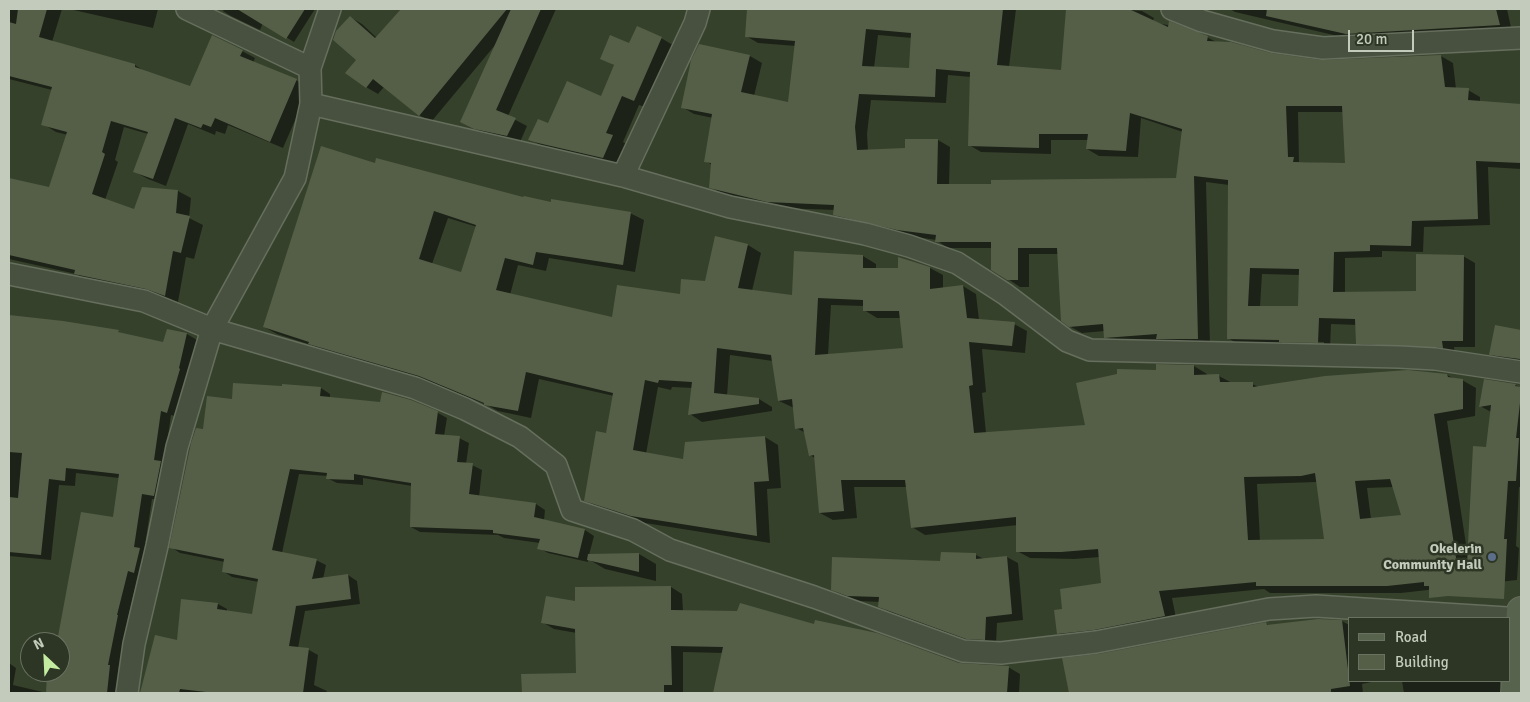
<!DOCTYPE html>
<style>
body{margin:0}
#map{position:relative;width:1530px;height:702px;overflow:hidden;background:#36412b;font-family:Signika,sans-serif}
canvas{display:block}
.frame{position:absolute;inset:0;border:10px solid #c3cbbc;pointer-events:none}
.legend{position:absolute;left:1348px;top:617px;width:162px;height:65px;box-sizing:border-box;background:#2d3624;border:1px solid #697261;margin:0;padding:6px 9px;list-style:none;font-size:15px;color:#c3cbbc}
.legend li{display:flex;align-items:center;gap:10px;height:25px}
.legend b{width:25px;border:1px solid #697261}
.north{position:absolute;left:20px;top:632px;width:50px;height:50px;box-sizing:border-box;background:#2d3624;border:1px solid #697261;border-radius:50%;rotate:335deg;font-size:14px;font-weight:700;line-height:20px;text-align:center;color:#c3cbbc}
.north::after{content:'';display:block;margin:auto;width:18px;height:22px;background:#c4eca0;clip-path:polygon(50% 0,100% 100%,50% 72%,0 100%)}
.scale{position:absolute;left:1348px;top:30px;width:66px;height:22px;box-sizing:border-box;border:2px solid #c3cbbc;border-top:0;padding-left:6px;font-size:15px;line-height:18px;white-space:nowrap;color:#c3cbbc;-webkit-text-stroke:4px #2d3624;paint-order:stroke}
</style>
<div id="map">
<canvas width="1530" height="702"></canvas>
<div class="frame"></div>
<ul class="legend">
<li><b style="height:6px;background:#58634e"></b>Road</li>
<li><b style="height:14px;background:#555f48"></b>Building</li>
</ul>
<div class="north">N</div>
<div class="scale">20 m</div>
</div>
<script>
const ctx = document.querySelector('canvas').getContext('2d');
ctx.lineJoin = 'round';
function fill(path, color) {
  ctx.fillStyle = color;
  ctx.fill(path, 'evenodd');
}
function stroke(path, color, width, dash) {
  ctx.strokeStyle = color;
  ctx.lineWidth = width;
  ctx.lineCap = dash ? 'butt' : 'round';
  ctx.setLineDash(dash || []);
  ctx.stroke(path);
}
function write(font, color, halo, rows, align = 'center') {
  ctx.font = font + ' Signika,sans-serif';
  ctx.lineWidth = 5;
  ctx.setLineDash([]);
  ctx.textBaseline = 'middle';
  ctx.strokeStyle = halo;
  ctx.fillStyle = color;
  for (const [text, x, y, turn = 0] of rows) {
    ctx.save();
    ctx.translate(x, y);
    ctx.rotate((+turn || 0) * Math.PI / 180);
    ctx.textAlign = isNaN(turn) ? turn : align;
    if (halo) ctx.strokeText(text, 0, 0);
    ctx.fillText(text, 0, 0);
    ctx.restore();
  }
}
fill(new Path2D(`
 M9 9H62L52 42 135 65 147 73 191 88 242 51 255 58 253 63 296 80 309 88 283 148 228 125 225 134 216 131 215 135 188 124 166 186 148 179 135 172 148 134 124 127 115 160 118 162 105 200 134 211 178 191 191 198 189 218 203 225 194 259 186 257 178 302 161 296 89 281 76 274 9 259 10 179 50 188 68 135 56 132 43 124 52 90 9 79Z
 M69 9H158L153 28Z
 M224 9H315L294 42 263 23 260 30 231 16 223 11Z
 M402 9H556L508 116 527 126 520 142 487 135 462 122 496 44 431 122 419 115 384 87 378 94 366 87 357 60 350 17 362 24 377 38Z
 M749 9H1016L1009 67 1062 71 1068 9H1118L1142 11 1154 18 1153 21 1156 23 1179 27 1207 37 1218 43 1271 55 1321 62 1441 56 1453 63 1456 89 1468 90 1480 97V102L1521 105V169L1488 167 1490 225 1424 227 1423 252 1382 251V257L1345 258V293L1417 292 1463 256 1475 263V347H1454L1455 354 1369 350 1357 343V325L1331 324 1330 349 1240 345 1228 338 1229 185 1206 182 1210 345H1170L1162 341 1118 344 1106 337 1105 331 1082 333 1069 326 1059 254H1029V287H1020L1008 279 992 248H948L936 240 910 236 846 221 834 214 835 210 780 208 723 194 711 187 712 165 706 161 713 118 694 114 682 107 750 56 762 63 754 96 790 103 796 46 758 43 746 36ZM878 35 912 38 911 70 874 68ZM948 75 971 77 969 145 981 152 1051 154V140H1088L1087 149 1099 156 1138 157 1141 118 1183 132 1177 179 949 185 950 147 938 140 906 149 868 151 867 134 871 100 946 103ZM1298 112H1344L1346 164 1299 162ZM1262 274 1300 275 1299 307H1260ZM1280 341 1324 342V344L1282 343Z
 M1230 9H1507L1512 32 1359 41 1235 12Z
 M661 38 678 48 651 109 639 105 623 142 629 146 619 167 547 149 530 139 549 125 601 98 615 66 602 58 630 45Z
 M376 164 524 199 552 204 630 213 644 220 635 272 549 258 546 271 518 265 510 295 614 318 681 295 706 282 748 245 761 253 752 291 793 296 795 252 863 256 876 264V269L930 268 943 275V289L963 286 976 294 979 320 1014 324 1027 331 1025 353 982 349 986 392 982 393 986 433 1086 426 1157 371 1194 366 1207 374V376H1219L1232 383 1252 384 1259 387 1447 375 1455 379 1462 380 1476 388 1475 416 1447 421 1468 557 1487 448 1491 412 1480 406 1515 385 1521 388V487H1519L1516 546 1519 548 1517 580 1401 593H1270L1264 589 1172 598 1177 623 1071 641 1058 633 1064 610 1102 584 1100 557 1074 559 1030 558 1017 551 1018 525 925 535 912 527 908 487H854L857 518 833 520 820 513 815 458 810 455 806 433 796 428 794 408 779 401 773 361 730 355 727 396 759 399 772 407V411L702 422 690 414 693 388 672 387 671 390 658 387 646 454 684 460 765 437 778 445 781 488 767 489 770 543 645 523 599 508 585 500 608 435 614 396 539 379 531 418 498 411 487 405 433 383 323 351 314 346 277 334 264 327ZM448 218 477 227 461 274 432 264ZM831 305 864 306V310L877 318H901L904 350 828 355ZM1317 482 1325 540 1260 541 1257 484ZM1394 487 1403 516 1371 519 1367 488Z
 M9 316 118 332 122 334 164 344 168 330 187 334 197 340 178 417 171 415 164 465 165 501 152 499 144 552 150 555 145 578 138 576 127 622H128L118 671 120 672 118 693H9V663L16 668 13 685 47 693 49 672H60V642H58L114 519 119 478 76 473 75 486 59 485 51 560 9 556Z
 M1496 327 1521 331V362L1499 359 1490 354Z
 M321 388 330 394V398L381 404 410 401 438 413 447 418 444 436 459 438 469 443 466 464 472 465 482 470 479 497 536 504 545 510 544 521 585 530 594 536 589 555 639 554 656 564V581L605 569 588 559V562L548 553 539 548 540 543 504 538 498 535 420 532 411 527 412 486 363 478V485L337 483 327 478 328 476 299 474 282 553 316 560 326 565 323 579 348 575 357 581 360 604 305 611 298 648 309 650 318 655 314 685 327 691 326 693H142L156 636 178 642 218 604 227 609V612L253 616 259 582 232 577 223 571 225 562 180 553 171 547 204 430 233 401Z
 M976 555 984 559 1007 557 1018 563 1023 620 997 623 996 645 978 644 891 613 880 606V602L859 601 843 596 832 589Z
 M671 587 682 594 683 611 959 664 1008 667 1020 674 1019 693H714L723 653 683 652V693H523V675L577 674V633L554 629 542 622 576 603Z
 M1342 621 1349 625V681H1376L1362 684 1363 693H1070L1064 660 1098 656 1266 624 1270 626Z
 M1402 681H1500L1501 693H1404Z`), '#0007');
fill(new Path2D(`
 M18 9H47L39 37 135 64V67L190 86 212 35 243 50 240 56 297 79 270 142 215 118 211 127 203 124 201 128 175 118 153 179 133 172 148 132 111 121 102 152 105 154 92 194 134 209 142 187 178 190 176 213 190 216 181 253 173 251 165 296 146 289 74 274 75 270 9 255V178L49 187 67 132 41 125 52 87 9 76V22L16 24Z
 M237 9H305L286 39Z
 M401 9H507L419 116 373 79 366 88 345 73 356 60 333 40 336 31 350 16 375 38 376 37Z
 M511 9H541L496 110 516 118 507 136 474 129 460 122Z
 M747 9H1003L997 65 1061 70 1066 9H1129L1168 27 1169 21 1208 36 1207 41 1231 42 1271 53 1321 60 1441 55 1445 87 1469 88 1468 100 1521 104V163L1476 161 1478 219 1412 221 1411 246 1370 245V251L1334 252 1333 292 1416 291V254L1464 255 1463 341H1442L1443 348 1356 344 1355 319 1319 318 1318 343 1279 342V340L1227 339 1228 180 1194 176 1198 339H1156L1157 334 1104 338 1103 324 1069 327 1061 321 1057 248H1018V280H1007L991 270V242H935L936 235 897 230 833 215 834 205 767 202 709 188 711 163 704 162 712 114 681 108 691 60 699 44 750 55 741 92 788 102 795 41 745 37ZM866 29 911 33 909 68 862 66ZM936 69 970 72 968 146 1039 148V134H1088L1086 149 1126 151 1130 113 1182 129 1176 178 991 180V184H937L938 139H905V148L857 150 855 127 859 94 935 97ZM1286 106H1342L1345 163 1293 162 1294 157H1288ZM1250 268 1299 269 1298 306H1248Z
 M1267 9H1496L1500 25 1346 34 1266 16Z
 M637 26 662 37 634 101 622 96 606 133 613 135 603 158 538 143 528 140 538 119 548 123 567 81 601 96 614 65 600 59 610 35 629 43Z
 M321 146 375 163 376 158 523 197 524 196 551 202V199L631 212 623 265 536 252 533 265 505 258 496 290 612 317 617 285 680 294 681 279 705 281 715 236 748 244 738 288 792 295 794 251 863 255V268H898V257L930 267V289L963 285 967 318 1015 322 1012 346 969 342 973 385 969 386 974 433 1085 425 1076 383 1117 374V369L1156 370V364L1194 365V375L1219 374 1220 382H1253V387L1325 376 1408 370 1447 374 1448 377 1463 379V409L1434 414 1457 564H1467L1473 446 1486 447 1491 405 1479 407 1484 379 1516 384 1515 386 1521 387V394L1516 438H1519L1516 481H1508L1504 539H1507L1504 599 1448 596 1429 598V586H1424V582L1387 586H1256V582L1159 591 1165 616 1094 630 1057 634 1054 610 1062 609 1060 589 1101 583 1098 549 1061 552H1016V517L911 528 905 480H841L844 511 819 513 814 455 809 456 803 428 795 429 792 399 778 401 771 355 717 348 714 393 759 398V404L688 415 692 382 659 380 658 383 645 380 633 450 683 459 685 442 765 436 769 481 754 482 757 536 631 516 584 501 596 431 606 433 613 393 526 372 518 411 484 405V403L419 376 308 344 309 342 263 327ZM434 211 476 225 461 272 419 259ZM818 298 863 300V311H899L903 348 815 355ZM1315 473 1324 539 1248 540 1244 477 1301 476ZM1390 479 1401 515 1360 519 1355 481Z
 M9 315 63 321 119 330 118 332 163 342 167 329 187 333 179 368 180 369 167 413 161 411 154 460 161 461 154 496 142 494 134 547 140 548 134 573 128 571 117 615H118L108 665H110L107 693H46L47 672H60V642H57L81 512 113 517 119 474 66 468 65 481 49 479 41 555 9 552V497L18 498 22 453 9 452Z
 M1495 325 1521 330 1520 359 1489 355Z
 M233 383 282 386V384L321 387 320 396 380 402 382 392 386 393 411 400 438 411 435 434 460 436 457 462 473 463 469 494 536 503 534 517 585 529 578 558 537 549 540 539 493 533V530L410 527 411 483 354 474V480L326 479 327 473 290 469 272 550 317 559 312 579 348 574 351 599 296 606 289 646 309 648 303 693H215L180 689 179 693H140L155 635 177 640 181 599 218 603 217 609 252 614 258 579 222 572 224 559 169 548 191 443 196 428 203 429 207 396 232 399Z
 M941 552 976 553V559L1007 556 1012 614 986 617 985 640 966 639 878 607 879 597 847 596 831 590 832 557 940 561Z
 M639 553V572L587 560 588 554Z
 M671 586V610L737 611 740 603 814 624 815 620 877 633 959 663 1009 666 1007 693H713L723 647 671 646 672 685H664V693H522L521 674 576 673 575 629 541 623 546 596 575 601V587Z
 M1318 619 1342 620 1350 686 1331 689V693H1069L1062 658 1098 654 1266 622 1267 625Z`), '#555f48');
const street = new Path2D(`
 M187 9 310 68
 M1172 9 1202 21 1273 41 1323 48 1521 38
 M311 104 623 176 730 207 865 234 909 246 957 263 1005 294 1067 341 1090 350 1399 357 1435 359 1521 372
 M623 176 695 23 699 9
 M9 274 144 301 212 329 415 388 465 409 520 437 556 465 572 510 633 530 670 550 814 597 963 651 1001 653 1096 642 1269 609 1316 606 1507 618
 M127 693 134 644 157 546 177 447 212 329 295 178 311 104 310 68 330 9`);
const secondary = new Path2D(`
 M1515 693 1521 611`);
stroke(street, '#666e5d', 24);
stroke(secondary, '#666e5d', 30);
stroke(street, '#48513f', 21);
stroke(secondary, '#58634e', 28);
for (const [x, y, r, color] of [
 [1492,557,5,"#5c6f8a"]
]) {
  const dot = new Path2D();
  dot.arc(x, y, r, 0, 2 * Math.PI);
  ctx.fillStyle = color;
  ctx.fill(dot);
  stroke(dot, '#2d3624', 2);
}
write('bold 14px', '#c3cbbc', '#2d3624', [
 ["Okelerin",1482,549],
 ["Community Hall",1482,565]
], 'right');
</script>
